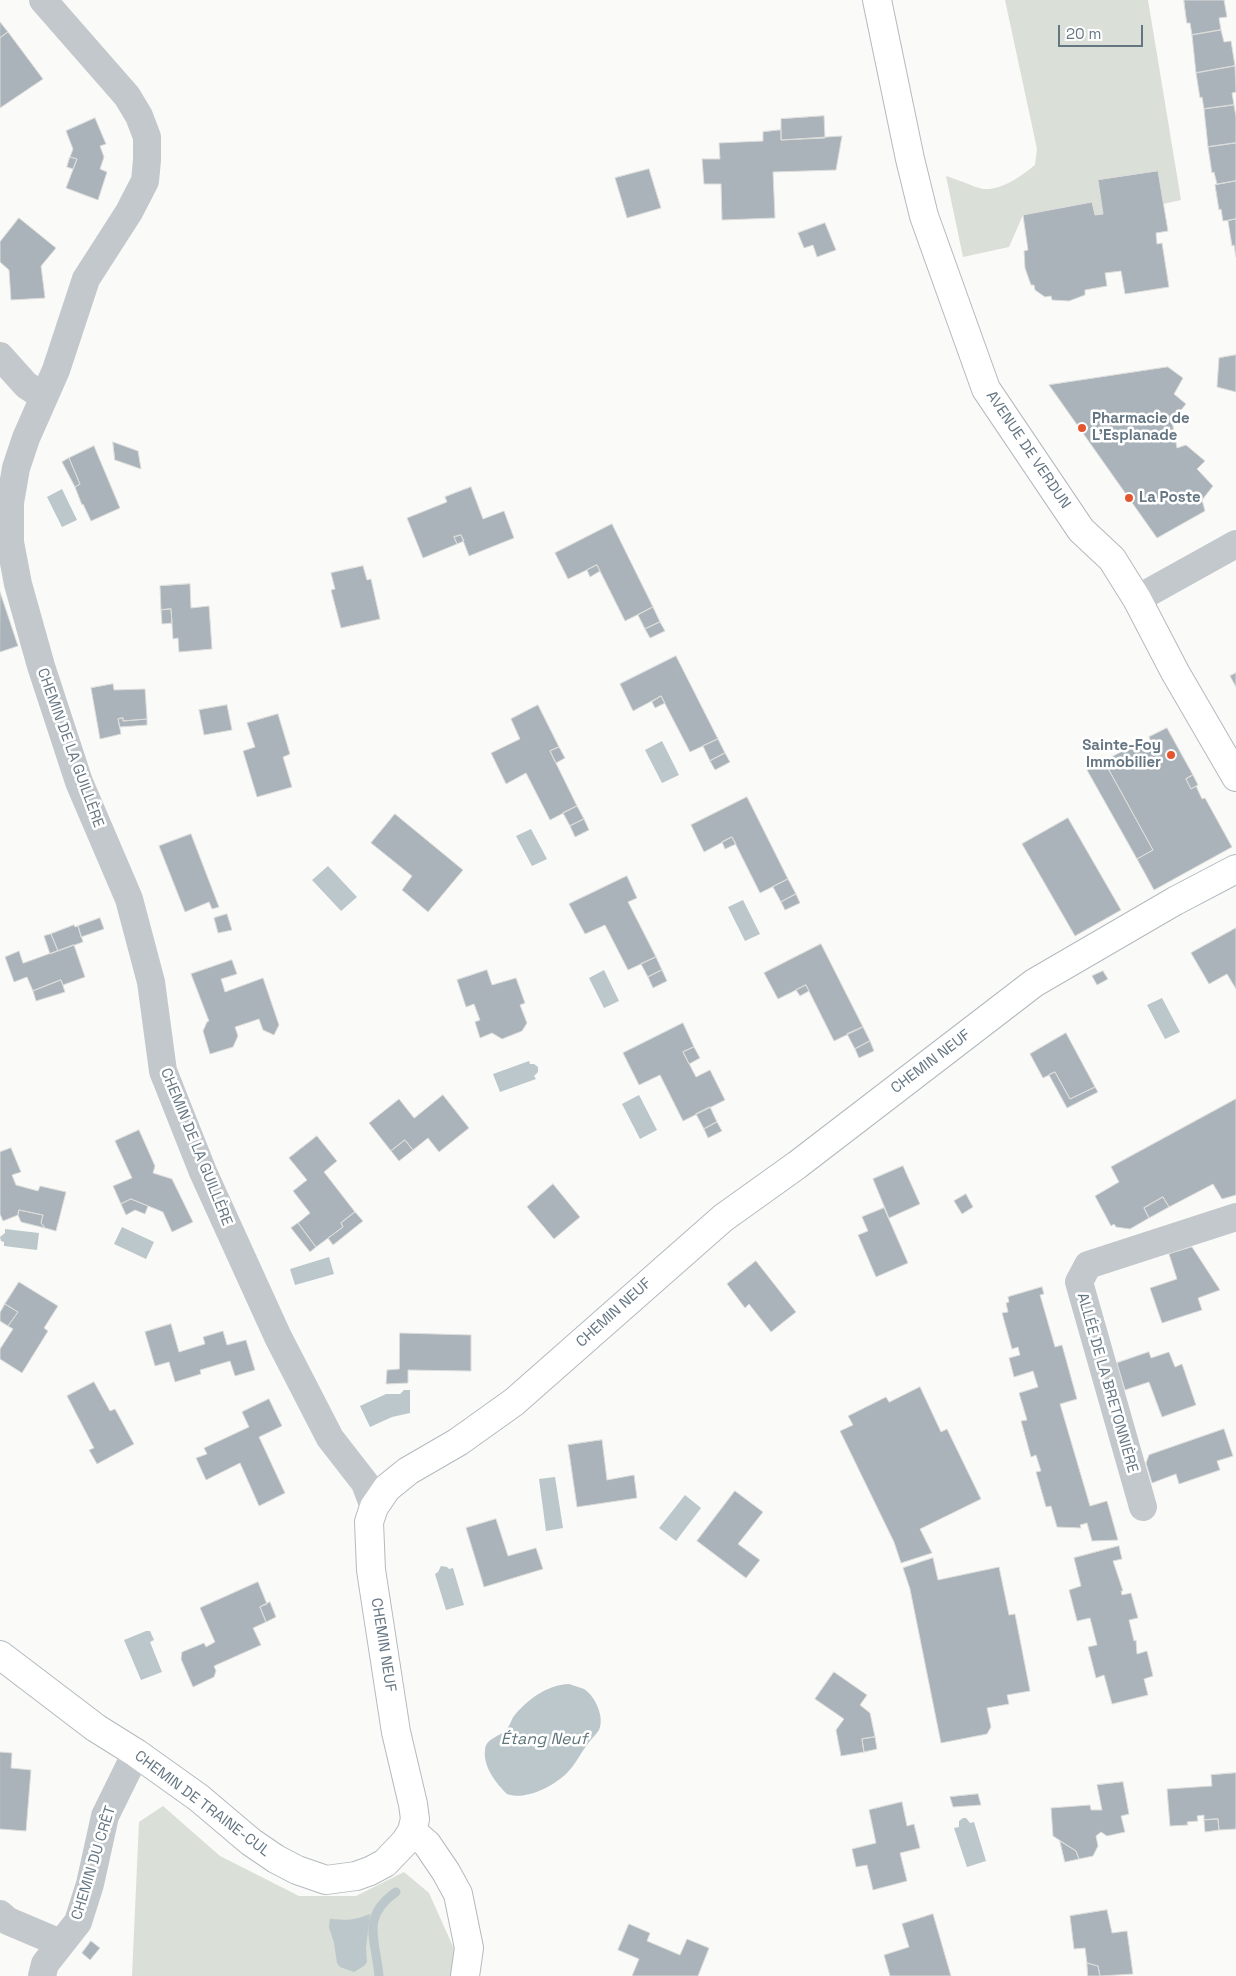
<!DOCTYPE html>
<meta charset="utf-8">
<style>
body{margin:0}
#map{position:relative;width:1236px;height:1976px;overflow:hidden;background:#fafaf8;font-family:"Space Grotesk",sans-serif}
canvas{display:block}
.scale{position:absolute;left:1058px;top:25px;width:85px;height:22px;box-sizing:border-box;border:2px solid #657683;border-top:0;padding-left:6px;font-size:15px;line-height:18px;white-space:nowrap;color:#657683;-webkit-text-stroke:4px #fff;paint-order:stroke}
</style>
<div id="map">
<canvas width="1236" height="1976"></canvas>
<div class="scale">20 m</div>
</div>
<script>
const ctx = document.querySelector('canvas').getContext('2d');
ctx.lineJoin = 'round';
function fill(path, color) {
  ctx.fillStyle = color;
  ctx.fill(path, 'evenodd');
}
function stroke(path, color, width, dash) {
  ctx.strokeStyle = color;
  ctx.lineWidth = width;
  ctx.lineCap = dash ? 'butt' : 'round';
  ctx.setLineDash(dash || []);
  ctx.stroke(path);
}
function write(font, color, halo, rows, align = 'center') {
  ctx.font = font + ' "Space Grotesk",sans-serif';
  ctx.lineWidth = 5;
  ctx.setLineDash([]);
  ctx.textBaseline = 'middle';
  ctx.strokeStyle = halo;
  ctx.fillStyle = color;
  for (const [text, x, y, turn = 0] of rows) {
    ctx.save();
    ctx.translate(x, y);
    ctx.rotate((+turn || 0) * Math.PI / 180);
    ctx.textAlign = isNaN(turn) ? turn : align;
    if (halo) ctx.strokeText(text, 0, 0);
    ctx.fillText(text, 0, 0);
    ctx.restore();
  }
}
fill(new Path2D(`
 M1005 0H1148L1181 200 1163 204 1156 171 1099 180 1103 214 1095 215 1092 202 1023 215 1009 247 963 257 946 176C954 178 979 189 984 189 1003 190 1021 176 1035 165L1037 149Z
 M163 1806 220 1856 299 1896H356L404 1872 429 1893 455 1951 454 1976H132L139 1822Z`), '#dadfd7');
fill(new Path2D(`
 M62 489 77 520 62 527 47 497Z
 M662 741 679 775 662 783 645 750Z
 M531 829 547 859 532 866 516 836Z
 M328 866 357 897 341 911 312 880Z
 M743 900 760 934 745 941 728 907Z
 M604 970 619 1001 604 1008 589 978Z
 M1162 998 1180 1032 1165 1039 1147 1005Z
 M529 1061 530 1064H534L538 1067V1072L534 1076 536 1079 500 1092 493 1074Z
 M639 1095 657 1130 640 1139 622 1104Z
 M122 1227 154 1242 146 1259 114 1244Z
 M5 1229 39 1233 37 1250 4 1246V1242L1 1241 0 1237 5 1233Z
 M329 1257 334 1274 295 1285 290 1269Z
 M404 1390H410V1413L392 1417 370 1427 360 1406 386 1394H400Z
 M555 1477 563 1528 546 1531 539 1479Z
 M685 1495 701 1508 676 1541 659 1528Z
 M441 1566 447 1567 449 1569 453 1568 464 1605 446 1610 435 1574 438 1572Z
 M146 1631H150L154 1640 150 1642 162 1672 141 1680 124 1640Z
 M569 1684C574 1686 579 1687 584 1689 595 1696 605 1717 599 1730 596 1735 590 1740 587 1745 580 1754 575 1765 567 1773 554 1786 525 1801 507 1794 496 1783 483 1767 485 1750 486 1738 499 1737 506 1730 510 1726 511 1720 514 1716 528 1699 547 1685 569 1684Z
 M963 1818H966L970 1823 974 1822 986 1861 967 1867 954 1828 959 1827V1821Z
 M370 1914 366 1948 367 1962 364 1966 354 1972 340 1967 337 1963 334 1943 329 1927 330 1919C349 1920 352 1921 370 1914Z`), '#bbc7cb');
stroke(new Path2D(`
 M379 1976C376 1940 360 1917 396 1892`), '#bbc7cb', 9);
const building = new Path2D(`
 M1184 0H1224L1227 17 1219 18 1221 30 1192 35 1190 23H1187Z
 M0 22 8 32 0 38Z
 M1221 30 1224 42 1231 41 1235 66 1196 73 1192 35Z
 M8 32 43 79 0 108V38Z
 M1235 66 1236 92 1232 93 1234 105 1204 109 1202 97 1200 98 1196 73Z
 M1234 105 1236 117V143L1208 147 1204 109Z
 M824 116 825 138 781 140V119Z
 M95 118 106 144 100 146 104 157 100 169 107 172 98 200 66 188 77 159 70 157 73 149 66 131Z
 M781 130V140L842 136 836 170 773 172 775 218 722 220 721 184H704L702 159H720L719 143 763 141V132Z
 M1236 143V181L1217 184 1214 172 1212 173 1208 147Z
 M70 157 77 159 73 169 67 167Z
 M649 169 661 208 627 218 615 178Z
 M1158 171 1168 231 1156 233 1157 244 1162 243 1169 287 1125 294 1121 271 1105 273 1107 286 1085 290V295L1069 301 1052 300 1051 296 1045 297 1035 290 1034 285H1031L1025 268 1024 251 1028 250 1023 215 1092 202 1095 215 1103 214 1098 180Z
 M1236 181V219L1223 221 1221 209 1219 210 1215 185Z
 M19 218 56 248 41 266 45 298 11 300 9 270 0 262V242Z
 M1236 219V257L1234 245 1232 246 1228 221Z
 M825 223 836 250 817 257 813 245 804 248 798 233Z
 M1236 355V392L1217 387 1219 358Z
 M1168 367 1183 378 1174 394 1186 404 1172 421 1177 448 1186 445 1205 461 1197 469 1213 486 1202 500 1205 511 1157 538 1049 385Z
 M113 442 138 451 141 469 115 460Z
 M94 446 120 508 91 521 83 504 82 505 75 487 80 484 69 458Z
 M69 458 80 484 75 487 62 462Z
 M471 487 483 519 504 511 514 538 469 556 461 535 454 537 457 544 423 558 407 518 447 502 445 497Z
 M612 524 653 607 625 621 597 565 568 579 555 553Z
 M461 535 464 541 457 544 454 537Z
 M597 565 600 571 590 577 587 570Z
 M363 566 367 580 371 579 380 619 341 628 331 590 335 589 331 573Z
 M190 584 191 608 209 606 212 649 179 652 178 638 173 639 171 609 161 610 160 586Z
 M0 592 18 646 0 652Z
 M653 607 660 622 645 629 638 615Z
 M171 609 172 623 162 624 161 610Z
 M660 622 665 631 650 638 645 629Z
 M676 656 718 739 690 752 661 696 633 711 620 684Z
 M1236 673V687L1230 676Z
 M113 684 114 690 145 689 147 719 123 721V718L118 719 121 734 100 739 91 688Z
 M661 696 665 703 655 708 652 702Z
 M227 705 232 730 204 735 199 710Z
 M538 705 559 747 550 751 577 806 550 820 526 773 506 784 491 753 520 739 511 719Z
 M278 714 290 754 283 757 292 787 257 797 243 751 255 747 247 723Z
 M123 718V721L147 719V725L120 727 118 719Z
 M1167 728 1193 775 1186 779 1191 789 1196 786 1202 799 1205 798 1232 847 1154 890 1137 859 1153 850 1104 761 1141 741 1144 747 1152 743 1149 737Z
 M718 739 725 753 710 761 703 746Z
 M559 747 565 758 556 763 550 751Z
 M725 753 730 762 715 770 710 761Z
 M1104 761 1153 850 1137 859 1087 770Z
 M1193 775 1198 785 1191 789 1186 779Z
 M747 797 788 879 760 893 732 837 704 852 691 825Z
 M577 806 584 819 570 826 563 813Z
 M395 814 463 870 428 912 402 890 412 876 371 843Z
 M1068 818 1121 910 1075 936 1022 844Z
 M584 819 589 830 575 837 570 826Z
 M191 834 219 907 212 909 209 902 185 912 159 846Z
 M732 837 736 844 725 849 722 842Z
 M627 876 637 898 628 902 656 957 628 970 605 925 585 934 569 904Z
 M788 879 796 894 781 902 773 887Z
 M796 894 800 903 785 910 781 902Z
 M227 914 232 930 218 933 214 918Z
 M100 918 104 929 81 937 78 926Z
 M74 925 75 927 78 926 83 942 58 951 51 934Z
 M1236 928V989L1227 974 1209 984 1191 953Z
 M51 934 58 951 50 954 44 936Z
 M821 944 863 1027 834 1041 806 985 778 999 764 973Z
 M74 945 85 977 63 985 61 980 33 991 27 977 14 982 5 957 19 951 23 963Z
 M656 957 662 970 648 977 641 964Z
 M232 960 237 974 221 979 225 992 263 978 279 1025 274 1035 263 1030 259 1019 235 1027 238 1036 233 1047 210 1054 203 1031 207 1022 209 1021 191 974Z
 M487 970 492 985 516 978 525 1003 520 1005 527 1023 522 1031 502 1039 492 1033 480 1038 475 1022 480 1020 474 1004 466 1007 457 980Z
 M662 970 667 981 653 988 648 977Z
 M1103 971 1108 979 1097 985 1092 976Z
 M61 980 65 992 36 1001 33 991Z
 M806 985 809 991 800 996 796 990Z
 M683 1023 694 1047 683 1052 696 1077 710 1070 725 1100 683 1121 660 1075 639 1085 623 1053Z
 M863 1027 870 1041 855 1049 847 1034Z
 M1066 1033 1095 1087 1070 1099 1055 1072 1043 1078 1030 1054Z
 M870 1041 874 1051 859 1058 855 1049Z
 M694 1047 700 1058 689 1064 683 1052Z
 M1055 1072 1070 1099 1095 1087 1098 1092 1067 1108 1049 1075Z
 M443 1095 469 1128 439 1152 428 1138 413 1150 405 1140 391 1151 369 1123 399 1099 414 1118Z
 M1236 1099V1195L1222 1199 1213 1184 1169 1207 1163 1197 1144 1208 1149 1218 1130 1229 1116 1227 1114 1224 1111 1226 1095 1196 1119 1182 1111 1167Z
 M710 1107 717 1122 704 1129 696 1114Z
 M717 1122 722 1131 708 1138 704 1129Z
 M139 1130 155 1166 153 1173 172 1179 193 1222 172 1232 163 1212 131 1199 121 1204 113 1186 132 1178 115 1141Z
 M317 1136 337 1161 324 1172 355 1212 341 1223 343 1227 316 1247 298 1223 310 1213 293 1191 307 1180 289 1158Z
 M405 1140 413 1150 399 1161 391 1151Z
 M11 1148 21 1172 12 1175 16 1185 38 1191 40 1186 66 1192 56 1231 45 1228 41 1223 43 1215 19 1210 18 1215 3 1221 0 1214V1152Z
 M903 1166 920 1204 889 1218 873 1179Z
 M553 1184 580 1217 554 1239 527 1207Z
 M966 1194 973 1207 962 1214 954 1201Z
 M1163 1197 1169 1207 1149 1218 1144 1208Z
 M131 1199 148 1206 145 1214 135 1210 126 1215 121 1204Z
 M884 1208 908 1263 876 1277 858 1235 868 1231 862 1217Z
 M19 1210 43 1215 41 1223 45 1228 21 1222 18 1215Z
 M355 1212 363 1221 333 1245 328 1238 343 1227 341 1223Z
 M298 1223 316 1247 310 1252 291 1228Z
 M1192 1247 1220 1290 1198 1298 1202 1310 1162 1323 1150 1288 1177 1279 1169 1254Z
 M756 1261 796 1312 771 1332 749 1304 745 1308 727 1284Z
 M19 1282 58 1306 44 1328 48 1331 22 1373 0 1359V1349L13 1329 8 1326 18 1312 5 1304Z
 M1042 1287 1044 1294 1040 1295 1055 1347 1062 1345 1077 1399 1060 1404 1090 1506 1107 1501 1118 1540 1092 1541 1087 1523 1080 1525 1081 1528 1057 1527 1051 1506 1046 1507 1036 1472 1041 1471 1036 1455 1031 1457 1021 1421 1027 1420 1019 1393 1038 1387 1033 1371 1014 1377 1009 1358 1020 1355 1018 1347 1012 1349 1002 1313 1008 1312 1006 1303 1009 1302 1008 1297Z
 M5 1304 18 1312 8 1326 0 1321V1313Z
 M171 1324 179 1352 205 1344 203 1337 223 1331 227 1345 246 1340 255 1370 235 1376 230 1361 200 1370 201 1374 175 1382 169 1362 155 1366 145 1332Z
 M400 1333 471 1335V1371L408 1370V1383L386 1384 387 1370 399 1369Z
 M1149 1352 1151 1358 1169 1352 1175 1367 1182 1364 1196 1405 1162 1417 1149 1382 1125 1390 1117 1363Z
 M94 1382 110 1411 115 1409 134 1444 97 1464 89 1450 94 1448 67 1396Z
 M920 1387 941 1432 947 1429 981 1499 920 1529 932 1553 901 1563 894 1542 840 1431 853 1425 848 1416 886 1397 889 1402Z
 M269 1399 282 1426 259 1437 285 1493 259 1506 240 1463 206 1480 196 1458 207 1454 204 1448 249 1427 242 1412Z
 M1224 1429 1233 1456 1217 1461 1220 1470 1179 1484 1176 1474 1152 1483 1146 1463 1149 1455Z
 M602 1440 607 1480 634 1475 637 1498 577 1507 568 1445Z
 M735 1491 763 1512 738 1544 760 1560 746 1578 697 1541Z
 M496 1519 508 1556 536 1548 543 1569 484 1587 466 1528Z
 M1119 1546 1122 1559 1113 1561 1123 1591H1121L1122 1595 1131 1593 1138 1618 1129 1620 1134 1641 1136 1640 1137 1654 1147 1651 1153 1676 1144 1679 1148 1695 1112 1704 1104 1675 1096 1678 1088 1647 1097 1645 1090 1618 1077 1621 1069 1590 1081 1586 1074 1558Z
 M933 1558 938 1580 999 1567 1009 1615 1015 1614 1030 1691 1007 1695 1009 1704 987 1708 991 1727 987 1734 941 1743 910 1589 903 1568Z
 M258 1582 267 1604 260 1607 266 1622 253 1628 261 1645 214 1666 216 1671 214 1677 193 1687 181 1659 182 1652 204 1643 206 1647 215 1642 200 1608Z
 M270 1602 276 1617 266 1622 260 1607Z
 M834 1672 867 1695 860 1705 870 1713 875 1737 862 1739 864 1752 841 1756 836 1730 844 1719 815 1699Z
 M875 1737 877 1749 864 1752 862 1739Z
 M0 1752 12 1753 11 1768 31 1770 26 1831 0 1829Z
 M1236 1773V1829L1219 1830 1218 1819 1204 1820V1815L1197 1816 1198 1821 1187 1822 1188 1825 1170 1826 1167 1789 1212 1786 1211 1775Z
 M1123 1782 1129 1814 1121 1816 1125 1832 1107 1836 1101 1832 1096 1836 1098 1846 1093 1856 1079 1859 1076 1851 1053 1836 1051 1808 1090 1805 1091 1810H1102L1097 1785Z
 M978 1794 981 1805 953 1807 950 1797Z
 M902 1802 907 1826 914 1824 920 1848 900 1853 907 1881 873 1890 867 1865 856 1867 852 1849 876 1843 869 1810Z
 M1218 1819 1219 1830 1205 1832 1204 1820Z
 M1060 1841 1076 1851 1079 1859 1065 1862Z
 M1107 1910 1112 1933 1127 1931 1133 1974 1100 1976 1098 1966 1087 1963 1085 1948 1074 1949 1070 1916Z
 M933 1914 951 1976H890L884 1955 909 1947 902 1924Z
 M629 1924 650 1933 647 1941 680 1955 687 1939 709 1948 698 1976H632L639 1959 618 1950Z
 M91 1941 100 1948 90 1960 82 1953Z
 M1087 1963 1098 1966 1100 1976H1088Z`);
fill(building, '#aab3b9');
stroke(building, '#dcdcda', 1);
const secondary = new Path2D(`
 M877 0 910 159 924 216 986 389 1081 530 1112 559 1137 599 1175 672 1236 777
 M0 1655 96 1728 136 1753 199 1798 251 1842 276 1859 297 1870 326 1880 356 1876 370 1871 385 1863 405 1842 412 1831 415 1819 413 1804 396 1732 371 1570 369 1522 374 1507 387 1488 408 1471 458 1442 514 1402 723 1218 797 1165 1034 983 1175 901 1236 869
 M412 1831 427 1844 446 1872 458 1894 469 1948 465 1976`);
stroke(secondary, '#b3babf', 30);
stroke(new Path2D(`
 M43 0 127 96 139 116 147 137V160L145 181 129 212 86 279 56 370 26 438 16 468 10 503V542L18 584 41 666 79 782 129 899 151 982 163 1071 203 1172 278 1337 330 1438 365 1483 374 1507
 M0 356 26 385 44 397
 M1137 599 1236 544
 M1143 1507 1079 1282 1088 1265 1236 1217
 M0 1914 8 1921 60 1943
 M42 1976 45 1964 78 1922 90 1884 105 1816 136 1753`), '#c3c8cc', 28);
stroke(secondary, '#fff', 28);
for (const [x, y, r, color] of [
 [1082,428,5,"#e4572e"],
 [1129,498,5,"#e4572e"],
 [1171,755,5,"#e4572e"]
]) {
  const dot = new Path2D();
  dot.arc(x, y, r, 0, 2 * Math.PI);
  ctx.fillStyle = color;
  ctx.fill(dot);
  stroke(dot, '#fff', 2);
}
write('bold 15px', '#657683', '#fff', [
 ["Pharmacie de",1092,419],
 ["L'Esplanade",1092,436],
 ["La Poste",1139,498],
 ["Sainte-Foy",1161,746,"right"],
 ["Immobilier",1161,763,"right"]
], 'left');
write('15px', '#657683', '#fff', [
 ["AVENUE DE VERDUN",1028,450,56],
 ["CHEMIN DE LA GUILLÈRE",70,748,70],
 ["CHEMIN NEUF",931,1062,-37],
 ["CHEMIN DE LA GUILLÈRE",196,1147,68],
 ["CHEMIN NEUF",614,1313,-42],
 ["ALLÉE DE LA BRETONNIÈRE",1107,1383,74],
 ["CHEMIN NEUF",383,1645,81],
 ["CHEMIN DE TRAINE-CUL",202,1804,37],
 ["CHEMIN DU CRÊT",94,1863,-73]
]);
write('italic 16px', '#60757c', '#fff', [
 ["Étang Neuf",544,1740]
]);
</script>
